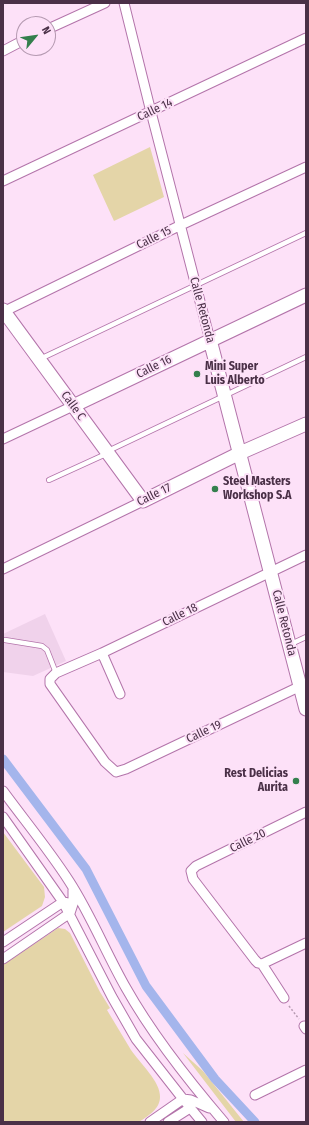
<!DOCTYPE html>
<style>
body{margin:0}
#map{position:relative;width:309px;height:1125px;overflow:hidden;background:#fde1f8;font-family:"Fira Sans Condensed",sans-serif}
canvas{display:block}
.frame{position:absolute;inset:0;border:4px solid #4a3047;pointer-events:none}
.north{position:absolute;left:16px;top:16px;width:40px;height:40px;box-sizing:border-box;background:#fde1f8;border:1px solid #b59ab1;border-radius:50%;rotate:61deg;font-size:11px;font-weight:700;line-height:16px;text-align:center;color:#4a3047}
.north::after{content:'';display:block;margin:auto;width:14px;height:18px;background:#347f4d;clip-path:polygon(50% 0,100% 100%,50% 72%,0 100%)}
</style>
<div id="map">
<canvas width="309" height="1125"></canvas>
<div class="frame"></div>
<div class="north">N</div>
</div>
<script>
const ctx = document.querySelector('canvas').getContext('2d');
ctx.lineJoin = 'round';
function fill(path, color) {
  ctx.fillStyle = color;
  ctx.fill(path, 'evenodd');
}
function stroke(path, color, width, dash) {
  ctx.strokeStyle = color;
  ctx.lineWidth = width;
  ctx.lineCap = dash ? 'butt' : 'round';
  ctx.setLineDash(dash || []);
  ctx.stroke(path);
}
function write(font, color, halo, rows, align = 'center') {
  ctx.font = font + ' "Fira Sans Condensed",sans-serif';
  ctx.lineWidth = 4;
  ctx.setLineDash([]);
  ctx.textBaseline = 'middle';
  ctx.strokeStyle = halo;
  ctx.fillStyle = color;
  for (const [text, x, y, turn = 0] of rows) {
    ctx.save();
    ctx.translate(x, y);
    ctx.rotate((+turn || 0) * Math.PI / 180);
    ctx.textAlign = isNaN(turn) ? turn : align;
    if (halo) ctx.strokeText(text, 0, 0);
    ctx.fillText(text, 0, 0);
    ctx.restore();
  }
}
fill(new Path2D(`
 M45 614 66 661 33 676 3 672V634Z`), '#f0d2eb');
fill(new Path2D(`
 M150 147 164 197 114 221 93 175Z
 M3 832 44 887 45 897 42 906 3 932Z
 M58 928 65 929 70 933 100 992 110 1008 107 1010C115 1023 123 1037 131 1050 139 1062 161 1082 160 1097 160 1109 148 1116 139 1122H3V965Z
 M183 1053 203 1071 244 1122H236Z`), '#e4d5a8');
stroke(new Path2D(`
 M3 759 86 869 146 986 215 1079 255 1122`), '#a4b5ec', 9);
const lane = new Path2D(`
 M40 359 306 233
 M108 451 306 357
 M49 480 106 454
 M5 640 42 646 47 650 56 673
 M291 644 306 637`);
const street = new Path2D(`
 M124 3 151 112 210 340
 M48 29 105 3
 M3 51 24 40
 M3 181 306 38
 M3 312 181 225 306 167
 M3 439 73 406
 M3 569 143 501
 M102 653 120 694
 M305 684 126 769 116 772 105 762 50 684V679L56 673 102 653 306 555
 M3 791C25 821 49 850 69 881 91 915 106 953 126 988 153 1036 188 1080 224 1122
 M3 817 63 902 112 997 136 1039 183 1099 202 1122
 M3 942 63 902 68 903
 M3 959 70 913 73 904V890
 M262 964 306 943
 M284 998 262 964 258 963 255 960 193 879 191 871 196 866 306 812
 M304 1026 306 1029
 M255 1095 306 1070
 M150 1122 183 1099 191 1100 209 1108
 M168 1122 190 1108 191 1103`);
const secondary = new Path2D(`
 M3 310 143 501 240 453 306 424
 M210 340 306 709
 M73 406 306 295`);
stroke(lane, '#b374aa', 6);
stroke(street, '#b374aa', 11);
stroke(secondary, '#b374aa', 15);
stroke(new Path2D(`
 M289 1006 299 1019`), '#b79bb2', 1.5, [2, 2]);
stroke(lane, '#fff', 4.5);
stroke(street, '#fff', 9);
stroke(secondary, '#fff', 13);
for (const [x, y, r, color] of [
 [197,374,4,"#347f4d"],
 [215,489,4,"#347f4d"],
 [296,781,4,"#347f4d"]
]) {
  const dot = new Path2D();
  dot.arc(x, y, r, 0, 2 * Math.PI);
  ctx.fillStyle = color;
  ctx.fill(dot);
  stroke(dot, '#fde1f8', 1.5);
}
write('12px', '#4a3047', '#fde1f8', [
 ["Calle 14",155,110,-25],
 ["Calle 15",154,238,-26],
 ["Calle Retonda",202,310,75],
 ["Calle 16",154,367,-26],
 ["Calle C",73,406,54],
 ["Calle 17",154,495,-26],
 ["Calle 18",180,615,-26],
 ["Calle Retonda",284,623,76],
 ["Calle 19",204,732,-25],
 ["Calle 20",248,841,-26]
]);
write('bold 12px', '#4a3047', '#fde1f8', [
 ["Mini Super",205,367],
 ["Luis Alberto",205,381],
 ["Steel Masters",223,482],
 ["Workshop S.A",223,496],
 ["Rest Delicias",288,774,"right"],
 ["Aurita",288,788,"right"]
], 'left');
</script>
